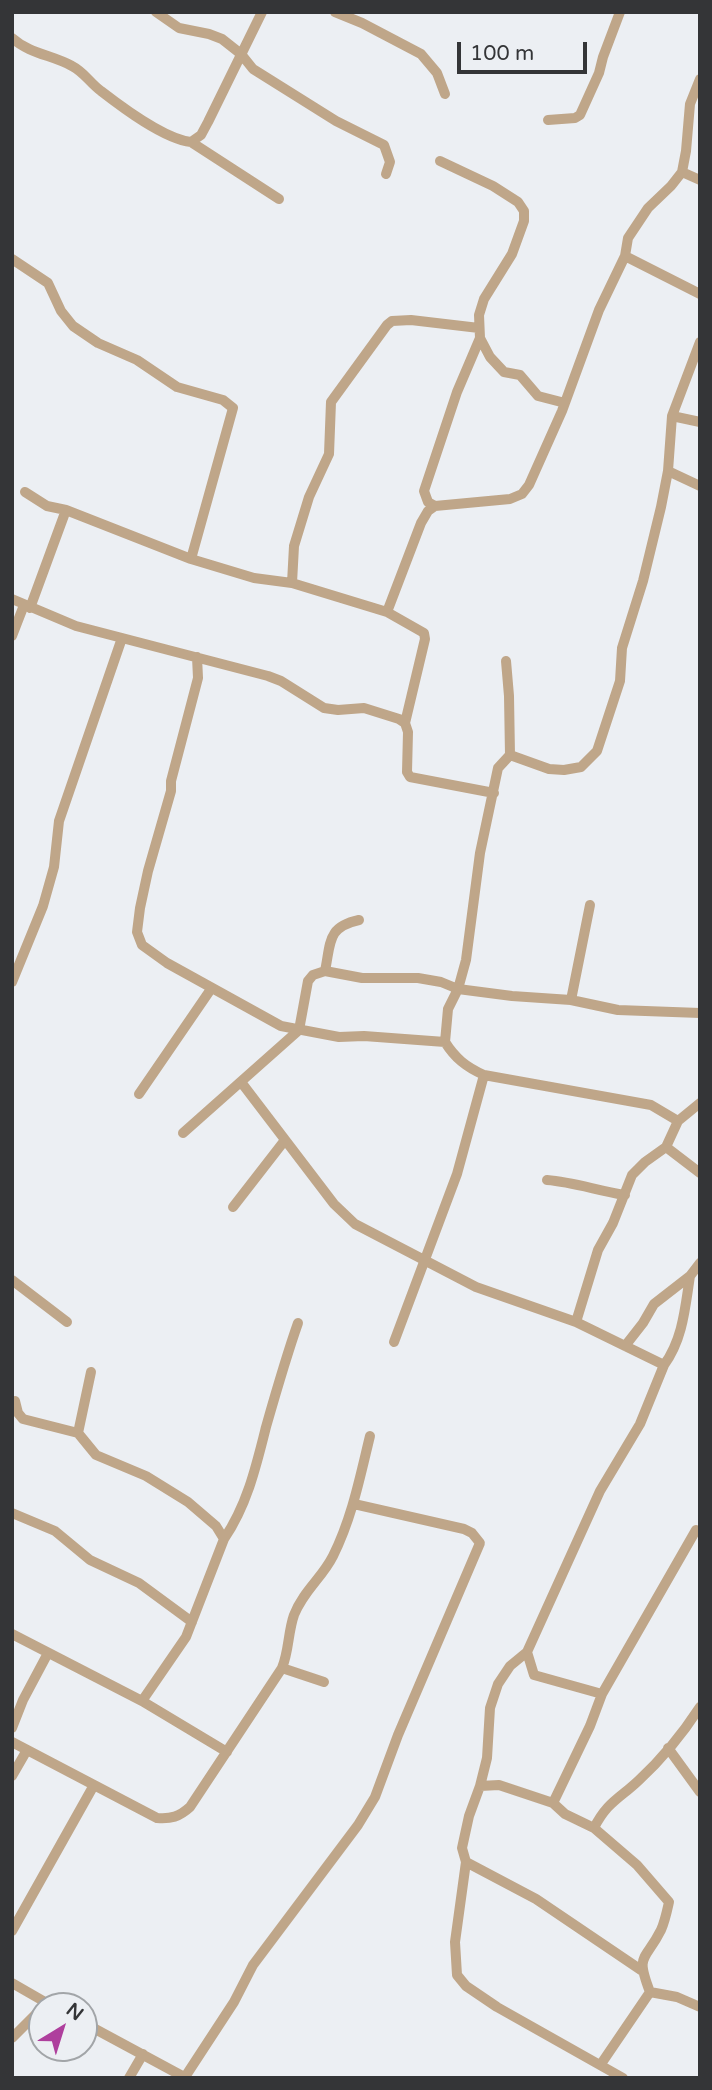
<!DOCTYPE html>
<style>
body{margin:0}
#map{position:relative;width:712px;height:2090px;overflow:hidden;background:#eceff3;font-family:"Varela Round",sans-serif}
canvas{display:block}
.frame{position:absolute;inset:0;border:14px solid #343537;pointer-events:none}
.north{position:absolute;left:28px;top:1992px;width:70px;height:70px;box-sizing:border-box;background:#eceff3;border:2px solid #a2a5a8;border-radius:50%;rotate:38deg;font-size:19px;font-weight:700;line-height:28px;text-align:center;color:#343537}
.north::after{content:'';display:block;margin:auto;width:24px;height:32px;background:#ae3f9d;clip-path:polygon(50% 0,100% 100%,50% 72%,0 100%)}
.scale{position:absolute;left:457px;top:42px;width:130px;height:32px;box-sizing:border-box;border:4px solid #343537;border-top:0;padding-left:9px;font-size:21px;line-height:24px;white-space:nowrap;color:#343537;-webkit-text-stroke:5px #eceff3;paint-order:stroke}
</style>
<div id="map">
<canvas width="712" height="2090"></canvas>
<div class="frame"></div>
<div class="north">N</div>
<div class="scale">100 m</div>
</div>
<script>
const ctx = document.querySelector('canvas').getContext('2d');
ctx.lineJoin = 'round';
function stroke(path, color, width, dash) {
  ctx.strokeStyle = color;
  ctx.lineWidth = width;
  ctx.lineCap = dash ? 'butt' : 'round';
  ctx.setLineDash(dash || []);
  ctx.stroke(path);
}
stroke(new Path2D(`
 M156 12 179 28 209 34 222 39 241 54 253 69 336 121 384 145 390 162 386 174
 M335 12 362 23 421 54 437 73 445 94
 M12 38C30 54 52 55 72 66 84 72 90 83 101 91 123 108 164 139 191 142L201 135 208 122 262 12
 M548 120 575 118 580 115 599 73 603 57 620 12
 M191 142 279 199
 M440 161 493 186 518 202 524 211V221L512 254 484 299 479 315 480 338 490 357 504 372 520 375 538 396 565 403
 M682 172 700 180
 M625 256 700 294
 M12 259 48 283 61 311 73 326 98 343 137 360 177 387 223 400 233 408 191 559
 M672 416 700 422
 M668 471 700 486
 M25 492 47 506 66 510 191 559 254 578 292 583 387 612 424 633 425 639 405 723
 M435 506 428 502 424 491 457 392 480 338
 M292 583 294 546 309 497 329 454 331 402 387 325 392 321 411 320 479 328
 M12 599 76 626 268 676 281 681 324 708 338 710 364 708 399 719 405 723 408 732 407 772 410 777 494 793
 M30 608 66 510
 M387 612 421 523 428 511 435 506 510 499 522 494 529 485 562 411 599 310 625 256 628 238 648 208 671 186 682 172 686 151 690 104 700 79
 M12 636 24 605
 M197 657 198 678 171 781V791L148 871 140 908 137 932 142 945 167 963 281 1026 339 1037 364 1036 445 1042
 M506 661 509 696 510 755
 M325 971C331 942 327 927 359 920
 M12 982 43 906 54 867 59 821 122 638
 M571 1000 590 905
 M241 1082 334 1204 355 1224 476 1287 576 1322 664 1365 640 1424 600 1491 527 1652 534 1675 602 1694
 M139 1094 211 989
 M678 1121 651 1105 484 1075C466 1067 455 1058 445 1042L448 1009 458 989 466 960 480 853 498 768 510 755 549 769 564 770 581 767 597 751 620 681 622 648 643 581 661 507 668 471 672 416 700 342
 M183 1133 299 1030 308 981 313 975 325 971 362 978H418L441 982 458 989 512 996 571 1000 618 1010 700 1013
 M666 1147 700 1173
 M547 1180C574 1182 598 1191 625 1195
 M233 1207 285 1140
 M12 1280 67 1322
 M576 1322 598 1250 613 1223 632 1175 645 1162 666 1147 678 1121 700 1103
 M394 1342 457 1174 484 1075
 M625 1346 643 1323 654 1304 690 1276 700 1263
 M664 1365C683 1339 685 1308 690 1276
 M15 1401 18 1413 23 1419 78 1433 96 1455 146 1476 188 1502 216 1526 224 1539 186 1637 142 1701
 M78 1433 91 1372
 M12 1513 55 1531 90 1560 139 1583 192 1622
 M224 1539C247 1505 256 1467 266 1427 276 1392 286 1357 298 1323
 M12 1634 142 1701 227 1752
 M282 1668 324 1682
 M12 1728 23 1700 48 1653
 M12 1742 157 1818C171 1819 179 1817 190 1807L282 1668C289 1651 288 1632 294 1615 304 1590 322 1578 333 1556 352 1518 360 1477 370 1436
 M668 1748 700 1792
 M12 1776 27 1750
 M480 1786 487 1758 490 1708 498 1684 510 1666 527 1652
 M553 1803 590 1726 602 1694 696 1530
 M594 1828C607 1802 619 1799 639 1780 662 1759 683 1733 700 1707
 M466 1862 536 1899 641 1970
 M12 1931 94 1785
 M12 1983 52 2006
 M650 1992 677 1997 700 2007
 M84 2023 186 2078
 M12 2038 42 2008
 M601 2064 650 1992
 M185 2077 234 2002 253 1965 358 1825 375 1797 398 1735 480 1543 472 1533 464 1529 354 1504
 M129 2078 143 2054
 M623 2078 497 2007 466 1986 457 1975 455 1942 466 1862 462 1848 469 1816 480 1786 499 1785 553 1803 565 1814 594 1828 637 1865 669 1902C667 1911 665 1921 661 1930 645 1962 635 1953 650 1992`), '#bfa689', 10);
</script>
